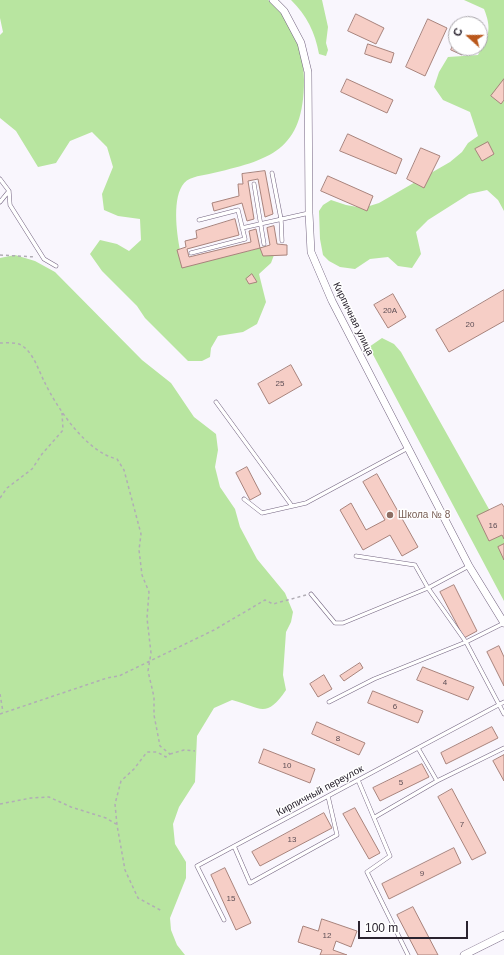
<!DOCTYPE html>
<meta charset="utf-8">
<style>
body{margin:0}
#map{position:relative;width:504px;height:955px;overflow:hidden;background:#f9f6fd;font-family:Arial,sans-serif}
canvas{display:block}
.north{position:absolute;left:448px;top:16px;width:40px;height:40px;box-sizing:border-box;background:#fff;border:1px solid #aaa7ac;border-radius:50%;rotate:291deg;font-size:11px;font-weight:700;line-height:16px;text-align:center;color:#2a232f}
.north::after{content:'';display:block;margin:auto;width:14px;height:18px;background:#ba581b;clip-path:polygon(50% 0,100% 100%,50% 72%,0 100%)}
.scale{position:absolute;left:358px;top:921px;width:110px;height:18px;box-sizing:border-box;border:2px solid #2a232f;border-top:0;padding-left:5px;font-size:12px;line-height:14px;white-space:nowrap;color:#2a232f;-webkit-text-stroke:3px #fff;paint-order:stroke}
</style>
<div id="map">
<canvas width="504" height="955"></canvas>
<div class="north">С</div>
<div class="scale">100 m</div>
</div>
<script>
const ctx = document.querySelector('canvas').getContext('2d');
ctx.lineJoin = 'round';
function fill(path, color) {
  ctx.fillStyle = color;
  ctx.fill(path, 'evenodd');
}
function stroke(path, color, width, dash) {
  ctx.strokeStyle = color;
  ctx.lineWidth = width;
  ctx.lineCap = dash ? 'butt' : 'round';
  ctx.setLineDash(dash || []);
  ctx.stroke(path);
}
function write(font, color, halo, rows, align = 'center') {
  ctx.font = font + ' Arial,sans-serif';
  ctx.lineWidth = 3;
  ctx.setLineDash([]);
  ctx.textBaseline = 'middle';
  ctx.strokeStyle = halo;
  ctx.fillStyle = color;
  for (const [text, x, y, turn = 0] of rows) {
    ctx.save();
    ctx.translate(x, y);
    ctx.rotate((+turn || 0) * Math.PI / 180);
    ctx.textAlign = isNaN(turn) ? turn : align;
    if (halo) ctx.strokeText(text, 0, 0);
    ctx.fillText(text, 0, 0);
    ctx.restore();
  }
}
fill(new Path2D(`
 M0 0H268C277 8 290 18 295 29 300 41 304 66 304 80 304 151 270 160 209 174 199 176 187 177 182 186 172 202 177 237 181 255L191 260 249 251 266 246 274 255 271 263 259 274 266 302 257 324 243 332 218 336 211 348 210 357 202 361H188L145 318 137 306 102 271 90 254 100 240 117 244 129 251 141 240 140 219 118 216 104 210 102 194 113 167 107 147 92 132 70 141 56 163 38 167 16 131 0 118V35L3 32 0 18Z
 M291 0H322L328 27 326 43 328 50 326 56 319 54C315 32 307 16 291 0Z
 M464 0H504V211L498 200 487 190 469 194 428 220 416 232 421 254 412 268 398 266 388 257 370 259 355 269 340 267 329 261 323 255 320 239 319 211 323 205 331 200 346 205 363 208 379 203 450 162 462 152 468 143 478 136 470 112 443 100 434 87 439 72 448 57 478 55C489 36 492 29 484 9Z
 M15 255 35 261 55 272 142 360 171 383 194 417 216 434 218 450 215 467 220 487 235 509 240 527 257 559 285 593 293 612 291 622 286 632 283 675 286 690C266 720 260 707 232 700L214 708 197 736 195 782 179 807 173 824 175 844 186 862V878L170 918 171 930 177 945 185 955H0V258Z
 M382 338 394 344 401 352 504 536V601L369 347Z`), '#b8e5a0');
const building = new Path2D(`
 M356 14 384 28 376 44 348 31Z
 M428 19 447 28 425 76 406 67Z
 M456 38V48H465L462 55 451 50Z
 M368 44 394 53 391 63 365 54Z
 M347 79 393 100 387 113 341 92Z
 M504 79V100L501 104 491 96Z
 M348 134 402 159 396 174 340 151Z
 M488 142 494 154 482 161 475 149Z
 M421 148 440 156 424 188 407 179Z
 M265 171 273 214 265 217 258 179 248 181 254 219 247 221 242 203 214 211 212 203 239 196 238 184H243L242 174Z
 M328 176 373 196 367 211 321 191Z
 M235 219 239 235 187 249 189 257 251 242 249 231 256 229 260 248 182 268 177 250 186 247 185 241 197 238 196 231Z
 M274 226 277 244 287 245V255L263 256 260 248 270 245 267 228Z
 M252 274 257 282 249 284 246 279Z
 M504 290V321L449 352 436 330Z
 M393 294 406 317 388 328 374 305Z
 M291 365 302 385 269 404 258 384Z
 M247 467 261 494 250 500 236 473Z
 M377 474 418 547 402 556 390 535 363 550 340 510 351 503 366 530 385 520 363 482Z
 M502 504 504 507V539L502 535 489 541 477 516Z
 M504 544V560L498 547Z
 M454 585 477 631 464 638 440 592Z
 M499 646 504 657V686L487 652Z
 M360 663 363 668 344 681 340 676Z
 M423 667 474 687 468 700 417 680Z
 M324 675 332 689 318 697 310 684Z
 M373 691 423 711 418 723 368 703Z
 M317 722 365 743 359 755 312 734Z
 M492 727 498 738 446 764 441 753Z
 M264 749 315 769 310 783 259 763Z
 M504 755V781L493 761Z
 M422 764 429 777 380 801 373 788Z
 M452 789 486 853 472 860 438 797Z
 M355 808 380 853 369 859 343 814Z
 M324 813 332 828 260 866 252 852Z
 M454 848 461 863 389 899 382 884Z
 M225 868 251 923 236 930 211 875Z
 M413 907 438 955H418L397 915Z
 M322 919 357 931 351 947 336 941 333 950 347 955H320L322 950 298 942 303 926 318 931Z`);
fill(building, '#f6cec6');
stroke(building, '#a8837c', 1);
const service = new Path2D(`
 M272 173 281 219 282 241
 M0 179 9 191 10 205 44 259 56 266
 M254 184 264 244
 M0 202 9 191
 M242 228 309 213
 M191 253 245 239 238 210 199 220
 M216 402 292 506
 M244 499 262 513 306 503 408 448
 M356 556 415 565 428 588 466 642 504 714
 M311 594 335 623H343L428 588 469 566
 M329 702 374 679 466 642 504 623
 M418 748 437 781
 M358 780 390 856 367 872 408 955
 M375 817 437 781 504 748
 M234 846 250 883 337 835 328 796
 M224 920 197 866 504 702`);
const minor = new Path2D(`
 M273 0 284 11 301 43 308 72 309 213 311 252 332 301 469 566 504 623
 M464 955 504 935`);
stroke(service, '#746581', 4.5);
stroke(minor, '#746581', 8);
stroke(new Path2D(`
 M0 255 36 257
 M0 343C6 343 16 342 21 345 33 352 38 369 44 381 57 408 86 452 117 459L124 470 141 534 139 550 142 575 149 592 147 618 151 653 148 671 154 697V715L160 746 170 754 166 757 157 752H147L134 769 121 781 115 804 117 825 125 870 138 898 162 911
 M0 498 7 488 32 469 42 454 63 430 62 413
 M0 694 3 712
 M0 714 107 678 119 676 214 630 265 600 273 604 306 595
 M170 754 184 750 195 751
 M0 804 31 798 49 797 71 807 106 818 116 824`), '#b1adb5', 1.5, [3, 3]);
stroke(service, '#fff', 3.5);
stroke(minor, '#fff', 7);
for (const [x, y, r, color] of [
 [390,515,4,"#8d6e63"]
]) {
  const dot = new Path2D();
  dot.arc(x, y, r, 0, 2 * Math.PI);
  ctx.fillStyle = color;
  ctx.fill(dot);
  stroke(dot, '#fff', 1.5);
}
write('8px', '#5d4e55', null, [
 ["20А",390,311],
 ["20",470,325],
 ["25",280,384],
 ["16",493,526],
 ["4",445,683],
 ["6",395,707],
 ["8",338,739],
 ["10",287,766],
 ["5",401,783],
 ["7",462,825],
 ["13",292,840],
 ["9",422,874],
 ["15",231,899],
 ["12",327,936]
]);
write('10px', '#2a232f', '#fff', [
 ["Кирпичная улица",353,319,64],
 ["Кирпичный переулок",320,791,-28]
]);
write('10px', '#785e54', '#fff', [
 ["Школа № 8",398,515]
], 'left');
</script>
